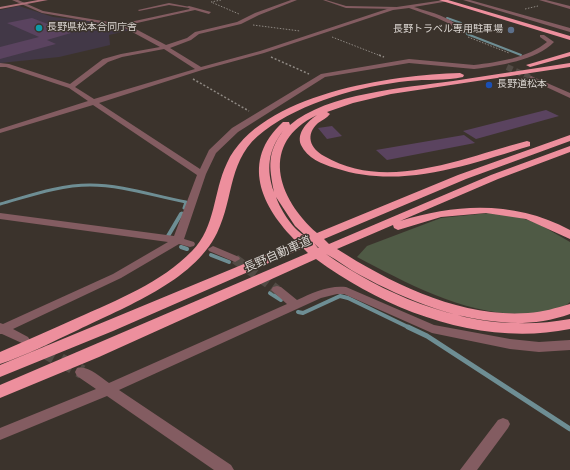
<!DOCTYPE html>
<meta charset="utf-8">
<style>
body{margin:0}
canvas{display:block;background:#3b332c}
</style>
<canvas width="570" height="470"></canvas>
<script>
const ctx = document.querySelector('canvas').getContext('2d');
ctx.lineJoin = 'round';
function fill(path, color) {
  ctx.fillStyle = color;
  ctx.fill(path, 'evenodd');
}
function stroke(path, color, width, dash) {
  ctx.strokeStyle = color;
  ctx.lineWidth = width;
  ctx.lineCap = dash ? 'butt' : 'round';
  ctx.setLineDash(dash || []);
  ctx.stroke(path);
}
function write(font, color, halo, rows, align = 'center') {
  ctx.font = font + ' "Nunito Sans","Noto Sans JP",sans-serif';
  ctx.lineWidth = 3;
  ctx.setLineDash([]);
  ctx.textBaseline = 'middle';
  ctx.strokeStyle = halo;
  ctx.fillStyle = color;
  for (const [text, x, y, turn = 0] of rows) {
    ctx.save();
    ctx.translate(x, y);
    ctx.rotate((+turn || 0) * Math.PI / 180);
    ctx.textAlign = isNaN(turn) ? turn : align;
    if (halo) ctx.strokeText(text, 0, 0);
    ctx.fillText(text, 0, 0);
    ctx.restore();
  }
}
fill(new Path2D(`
 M19 6 53 17 99 22 122 27 130 30 109 35 110 45 59 57 0 63V10Z`), '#423847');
fill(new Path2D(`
 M489 213 515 216 537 223 570 242V302C564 308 556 309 548 311 483 325 412 286 357 257L367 246 441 218Z`), '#4f5a45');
stroke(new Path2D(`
 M447 18 461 23 467 34 521 55`), '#6e8e94', 2);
stroke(new Path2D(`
 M0 204C29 196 59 185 90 185 122 185 154 196 186 202L184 208
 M181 215 182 213`), '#6e8e94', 3);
stroke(new Path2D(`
 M168 236 181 214
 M181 247 187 249
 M211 255 229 262
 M270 293 281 300
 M298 312 303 313 340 296 348 298 410 328`), '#6e8e94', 4);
stroke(new Path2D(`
 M408 327 427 336 570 429`), '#6e8e94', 5);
fill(new Path2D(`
 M32 18 71 33 47 40 56 44 0 59V47L39 37 7 23Z
 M546 110 559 116 476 139 463 131Z
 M332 126 342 136 327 139 318 128Z
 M464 135 475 143 387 160 376 150Z`), '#5a435f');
stroke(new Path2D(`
 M507 67 531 78`), '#534b45', 6, [6, 3.5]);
stroke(new Path2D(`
 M235 259 277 290`), '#534b45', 10, [10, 5.5]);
stroke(new Path2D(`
 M42 350 82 372`), '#534b45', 14, [14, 7]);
stroke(new Path2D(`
 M221 0 211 2 239 14
 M525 9 538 6
 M253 25 300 31
 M332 37 381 56
 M468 37 509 53`), '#8e8882', 1, [1.5, 1.5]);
stroke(new Path2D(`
 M379 55 384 57
 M271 57 309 74
 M193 79 249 111`), '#8e8882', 1.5, [2, 2]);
fill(new Path2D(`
 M323 0H326L346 6 397 7 398 8 397 9 346 8Z
 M169 3 190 7 189 8 169 5 139 11 138 10Z`), '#835c61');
fill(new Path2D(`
 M12 0H18L43 11 121 24 190 9 187 7 189 6 211 12 209 14 195 10 128 25 166 45 187 38 195 32 237 22 255 13 291 0H297L259 15 241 24 199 34 191 40 170 48 201 67 260 51 390 8 444 0 449 1 414 7C432 13 451 16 464 32L463 33H459L450 24 437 18 409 8 393 10 264 53 202 70 99 103 200 169 209 150 232 128 321 74 409 59 474 65C498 62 528 58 547 42L540 37V35H544L554 42C537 60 498 66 474 69L409 63 325 77 238 132 216 153 206 174 184 239 194 242 195 244 194 246 190 247 179 244 121 278 13 329 28 337 30 340 28 343 24 344 2 334H0V323L3 324 113 274 168 242 0 219V213L174 236 197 175 93 105 0 133V129L88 101 69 88 6 67H0V63L9 64 70 84 103 59 121 54 160 47 123 27 42 13ZM164 49 195 69 94 99 75 87 108 62 122 57Z
 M463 0H470L570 28V32Z
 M539 0H546L570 6V9Z
 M531 76 570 93V98L529 79 528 78Z
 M213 246 239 257 240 259 235 262 209 251 208 249Z
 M277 286 281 287 297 300C312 293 329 285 346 287L434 325 510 339 539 342 570 340V350L539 352 510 349 432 333 344 294H337L321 298 119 390 231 465 234 470H214L107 396 0 440V428L96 389 77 376 75 372 77 368C88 365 100 377 109 383L287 304 271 290 273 287Z
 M503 418 508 420 510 424 508 428 477 470H460L498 420Z`), '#835c61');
fill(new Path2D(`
 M38 0H48L0 9V7Z`), '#ae7179');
fill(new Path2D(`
 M439 0H448L570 36V40Z
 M570 52V56L530 67 526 65Z
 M570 63V67L391 94 353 103 327 112 330 114C327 118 322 120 318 123 305 135 310 148 324 156 387 193 464 157 527 141L530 142V146C467 165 401 190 335 168 322 164 307 158 301 145 296 133 308 121 317 115 259 143 277 198 317 233L458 175 570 135V141L466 179 324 239 329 244 491 175 570 146V152L498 179 400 221C458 203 516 201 570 230V239L526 219 486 213 441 217 398 230 394 228 393 225 337 249C392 284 461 318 528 313 543 312 556 308 570 304V314C501 339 421 308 360 275 348 269 338 260 326 254 396 303 484 335 570 319V329C481 347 387 311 316 259L99 357 0 398V385L308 253 303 248 113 331 0 377V365L297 242C261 207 240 161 283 122H289L290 125C327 93 405 88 453 81 492 75 531 69 570 63ZM283 131C267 153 269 166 274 192 266 170 268 150 283 131ZM276 197 295 226 307 237C294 231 281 211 276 197ZM314 243 319 248H318Z
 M460 73 464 75 463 77C446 81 426 79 408 81 361 86 302 102 264 131 227 158 235 196 217 233 193 282 124 307 78 330 52 342 27 355 0 364V352C26 341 52 329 77 318 117 300 161 283 192 251 216 227 213 192 227 163 260 93 392 75 460 73Z`), '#ed8f9d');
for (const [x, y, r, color] of [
 [39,28,4,"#0f9aa8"],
 [511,30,4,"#5c6f8a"],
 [489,85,4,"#1a4fb4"]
]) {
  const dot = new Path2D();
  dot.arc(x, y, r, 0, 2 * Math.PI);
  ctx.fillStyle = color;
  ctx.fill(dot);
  stroke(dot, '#3b332c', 1.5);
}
write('10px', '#dad5d1', '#3b332c', [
 ["長野県松本合同庁舎",47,28],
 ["長野トラベル専用駐車場",503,30,"right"],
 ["長野道松本",497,85]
], 'left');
write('12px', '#dad5d1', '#3b332c', [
 ["長野自動車道",278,255,-24]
]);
</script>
